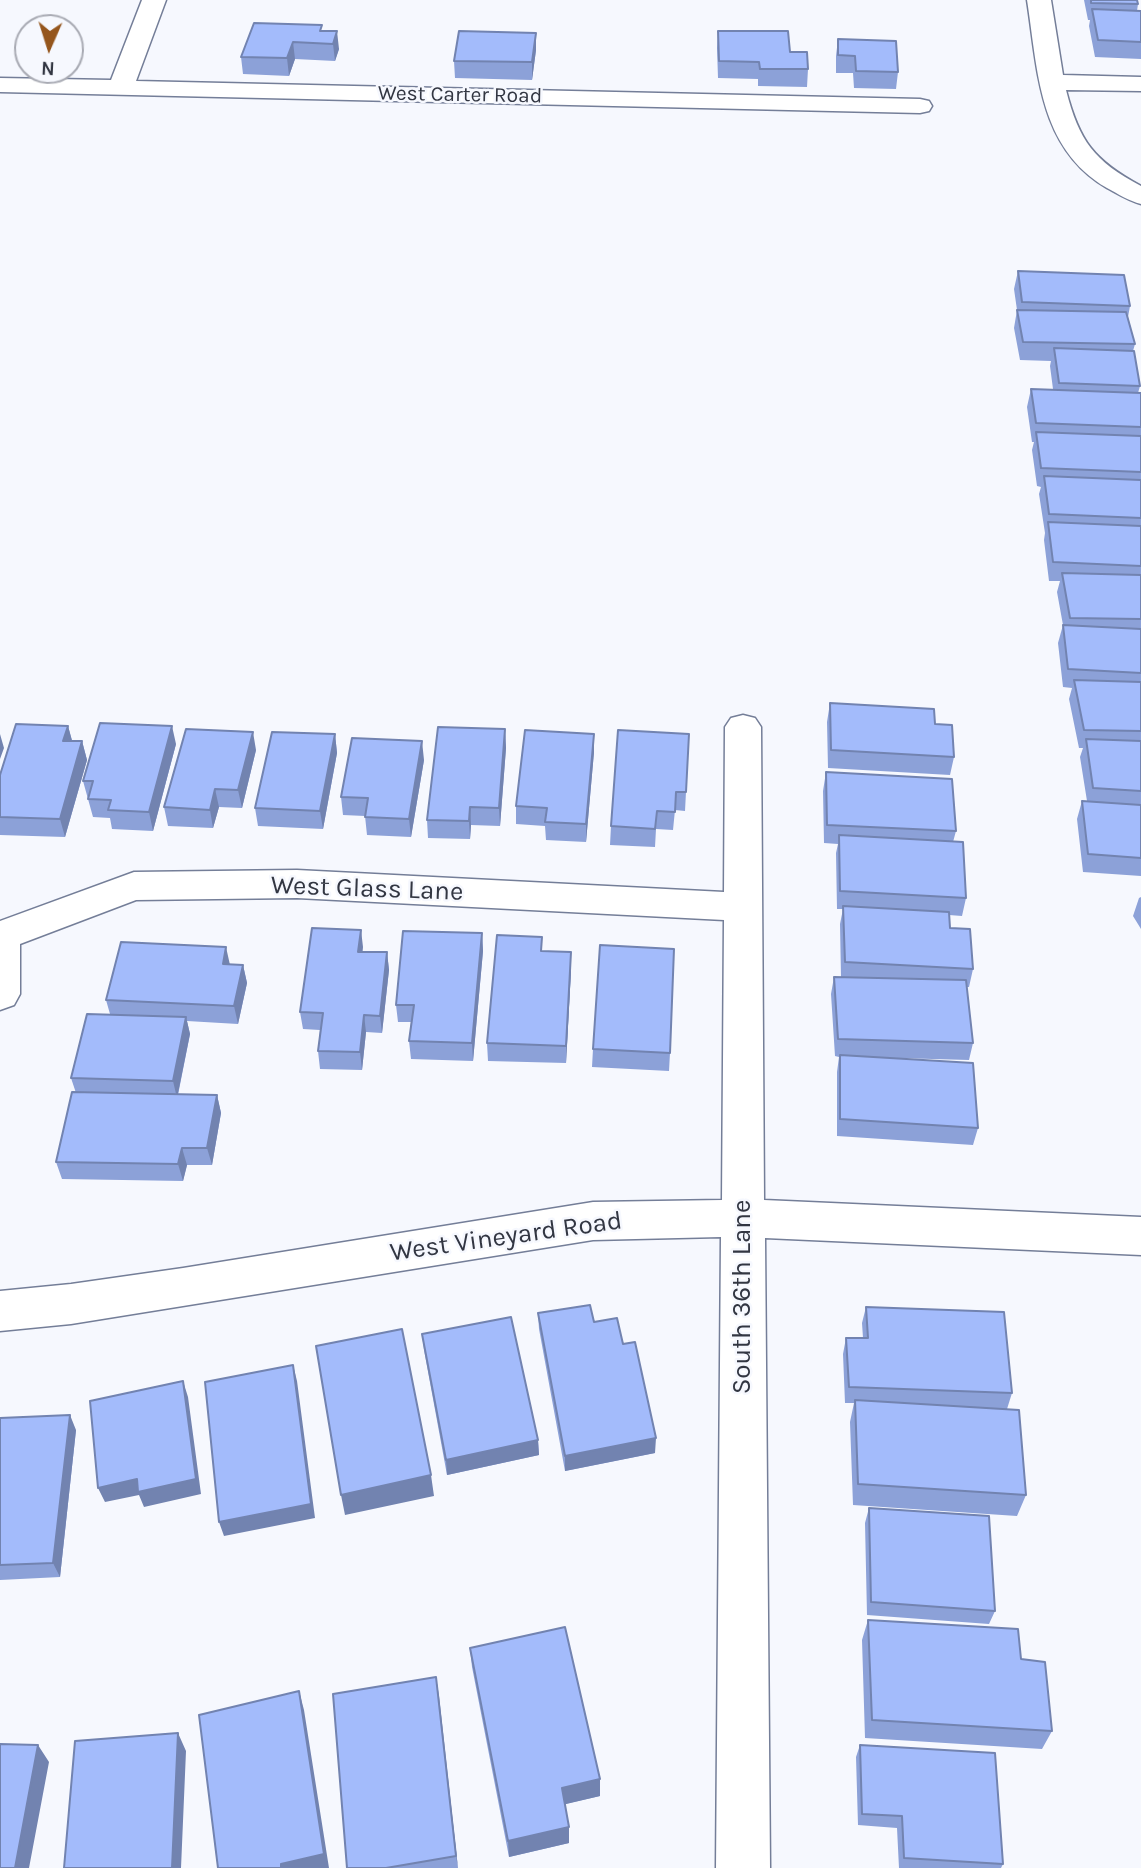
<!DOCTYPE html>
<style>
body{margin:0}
#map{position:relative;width:1141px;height:1868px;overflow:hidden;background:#f6f8fe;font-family:Karla,sans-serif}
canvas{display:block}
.north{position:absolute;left:14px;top:14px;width:70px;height:70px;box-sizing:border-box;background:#f6f8fe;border:2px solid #a8aab3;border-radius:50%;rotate:183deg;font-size:19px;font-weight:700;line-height:28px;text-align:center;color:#323642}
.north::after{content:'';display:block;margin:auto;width:24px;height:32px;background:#95561d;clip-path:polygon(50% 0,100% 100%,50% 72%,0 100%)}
</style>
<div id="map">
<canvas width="1141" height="1868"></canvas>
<div class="north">N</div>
</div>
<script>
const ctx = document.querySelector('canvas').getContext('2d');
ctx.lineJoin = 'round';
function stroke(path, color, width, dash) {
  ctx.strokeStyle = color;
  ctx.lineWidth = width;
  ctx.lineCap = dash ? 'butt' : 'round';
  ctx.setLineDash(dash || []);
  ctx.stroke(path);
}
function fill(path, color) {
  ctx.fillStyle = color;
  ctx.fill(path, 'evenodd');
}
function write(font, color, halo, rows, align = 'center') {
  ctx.font = font + ' Karla,sans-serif';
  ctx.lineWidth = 5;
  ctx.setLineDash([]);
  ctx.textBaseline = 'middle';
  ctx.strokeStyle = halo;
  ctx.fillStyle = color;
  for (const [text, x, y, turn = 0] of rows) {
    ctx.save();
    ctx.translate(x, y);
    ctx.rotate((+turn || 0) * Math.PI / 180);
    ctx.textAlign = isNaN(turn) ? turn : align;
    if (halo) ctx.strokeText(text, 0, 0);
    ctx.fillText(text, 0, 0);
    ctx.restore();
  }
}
const minor = new Path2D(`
 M142 0H166L136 81 920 99 929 101 932 106 929 111 920 113 0 92V78L111 80Z
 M1027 0H1051L1063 75 1141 77V91L1066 90C1079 141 1094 161 1141 186V204C1129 201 1118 194 1107 188 1038 148 1038 70 1027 0Z
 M743 715 755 718 761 727 764 1200 1141 1217V1255L765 1238 770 1868H716L721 1237 593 1240 71 1324 0 1331V1291L71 1284 183 1268 593 1202 722 1200 724 920 297 898 136 900 20 944V994L14 1005 0 1010V921L134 872 297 870 724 892 725 727 731 718Z`);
stroke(minor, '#747e98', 3);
fill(minor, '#fff');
fill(new Path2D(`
 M1084 0H1137L1138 4 1137 11 1141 12V59L1095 57 1089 26 1090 20H1088Z
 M322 31 339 49 335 61 295 59 289 76 243 74 241 57Z
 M718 31 790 52 808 69 807 87 758 86V79L718 78 717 48Z
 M838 39 898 72 896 89 854 88 853 73H836V56Z
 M536 50 532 80 455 78 454 61Z
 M1018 271 1130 306 1128 317 1135 344 1133 351 1140 386 1138 393H1141V876L1083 872 1077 819 1082 801H1087L1080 757 1083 748H1079L1069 699 1072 688 1063 687 1058 643 1063 625 1057 592 1060 581H1049L1044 540 1045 533 1039 494 1041 487 1037 486 1032 450 1034 442H1032L1027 407 1031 389H1053L1050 366 1051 361 1020 360 1014 328 1017 310 1014 289Z
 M830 703 935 724 954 757 950 775 828 768 827 722Z
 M68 726 72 741H82L87 760 65 837 0 835V775Z
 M505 729 506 748 500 826 471 825 470 839 428 838 427 820Z
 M335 734 337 753 323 829 258 826 255 808Z
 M594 734V752L586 842 546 840 545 826 516 824V806Z
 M689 734 685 811 675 810 673 830 656 829 655 847 610 845 611 826Z
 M176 744 153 831 112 829 110 818 93 817 83 781Z
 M256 750 242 808 219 807 213 828 168 826 164 807Z
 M424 760 411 837 367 835 365 816 343 815 341 797Z
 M826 772 956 831 953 842 966 898 962 916 949 915 950 928 973 969 969 987H967L973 1043 969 1060 896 1058 978 1128 973 1145 837 1136V1072L839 1057 835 1056 831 994 834 977H841L840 924 843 909H837L836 853 838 844 824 843 823 791Z
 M1141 897V929L1133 916 1139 898Z
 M361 930 362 952H387L389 970 382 1033 366 1032 362 1070 320 1069 318 1051 320 1030 303 1029 300 1012Z
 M482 933 483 951 473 1061 411 1059 409 1041 411 1022H398L396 1005Z
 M542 937V951L571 970 566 1063 488 1061 487 1043Z
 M230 965H243L247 983 238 1024 187 1021 190 1034 178 1095H217L221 1113 212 1165H187L183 1181 62 1179 56 1162 76 1093 71 1078 110 1014 106 1000Z
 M593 1049 670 1053 669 1071 592 1067Z
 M866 1307 1012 1393 1007 1409 1026 1495 1017 1516 853 1505 850 1422 854 1403H845L843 1354 846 1338H863L862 1323Z
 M538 1313 594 1322 623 1344 655 1453 565 1471 539 1329Z
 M422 1334 538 1440 539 1455 447 1475 424 1350Z
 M0 1418 76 1430 60 1577 0 1580Z
 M869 1508 995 1611 989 1624 867 1615 865 1523Z
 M868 1620 1021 1659 1052 1731 1042 1749 865 1738 862 1640Z
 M470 1648 600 1779V1796L565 1804 569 1827V1843L509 1857 472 1667Z
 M436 1677 458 1868H347Z
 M860 1745 1003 1864 1001 1868H899L897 1828 858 1825 856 1757Z`), '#8ca1d8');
fill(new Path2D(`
 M337 31 339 49 335 61 333 44Z
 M536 33V50L532 80V62Z
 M293 42 295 59 289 76 287 58Z
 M68 726 73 744 63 741Z
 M172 726 176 744 153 831 149 812Z
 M505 729 506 748 500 826 499 808Z
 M253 732 256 750 242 808 238 790Z
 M0 734 4 748 0 759Z
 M335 734 337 753 323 829 320 811Z
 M594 734V752L586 842V824Z
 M82 741 87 760 65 837 60 819Z
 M422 741 424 760 411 837 409 819Z
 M215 789 219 807 213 828 210 810Z
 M470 807 471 825 470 839 469 821Z
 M361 930 363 947 361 969 358 952Z
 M482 933 483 951 473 1061 472 1043Z
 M226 947 230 965 223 964Z
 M387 952 389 970 382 1033 380 1016Z
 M571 952V970L566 1063V1046Z
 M243 965 247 983 238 1024 234 1006Z
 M364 1015 366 1032 362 1070 360 1052Z
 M186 1017 190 1034 177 1098 173 1081Z
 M217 1095 221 1113 212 1165 207 1148Z
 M182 1148 187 1165 183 1181 178 1164Z
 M293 1365 297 1381 315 1518 224 1536 219 1522Z
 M183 1381 188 1397 201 1494 144 1507 139 1495 105 1502 98 1488 137 1479Z
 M70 1415 76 1430 60 1577 53 1563Z
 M656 1438 655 1453 565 1471V1456Z
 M538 1440 539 1455 447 1475 446 1460Z
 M431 1475 434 1496 345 1515 341 1495Z
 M436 1677 439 1696 458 1868 456 1856Z
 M299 1691 304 1710 329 1868H281V1864Z
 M178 1733 186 1751 181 1868H172Z
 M38 1745 49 1762 29 1868H15Z
 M600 1779V1796L562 1805V1788Z
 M569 1827V1843L509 1857 508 1841Z`), '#7283b0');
const building = new Path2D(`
 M1091 0H1137L1138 4 1091 3Z
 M1092 9 1141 11V42L1098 40Z
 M254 23 322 25 320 31H337L333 44 293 42 287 58 241 57Z
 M459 31 536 33 532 62 454 61Z
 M718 31H788L790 52H807L808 69H760L759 62 719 61Z
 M838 39 896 41 898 72 856 71 855 56 838 55Z
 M1018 271 1124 275 1130 306 1022 302Z
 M1017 310 1126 312 1135 344 1023 342Z
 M1054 348 1134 351 1140 386 1059 383Z
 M1031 389 1141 393V427L1036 423Z
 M1036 432 1141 436V472L1041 468Z
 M1044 476 1141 480V518L1049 514Z
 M1048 522 1141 526V566L1053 562Z
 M1062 573 1141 575V619L1070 618Z
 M1063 625 1141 629V673L1068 669Z
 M1074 680 1141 682V731L1084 730Z
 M830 703 934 709 935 724 952 725 954 757 831 750Z
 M100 723 172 726 149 812 108 810 111 800 88 799 93 781H83Z
 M16 724 68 726 63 741H82L60 819 0 817V775Z
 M438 727 505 729 499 808 470 807 469 821 427 820Z
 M186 729 253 732 238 790 215 789 210 810 164 807Z
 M525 730 594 734 586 824 545 822 547 808 516 806Z
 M618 730 689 734 686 792H676L675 812 657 811 655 829 611 826Z
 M272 732 335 734 320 811 255 808Z
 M352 738 422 741 409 819 365 817 368 798 341 797Z
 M1086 739 1141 741V791L1093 788Z
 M826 772 952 779 956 831 827 825Z
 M1082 801 1141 805V858L1088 854Z
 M839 835 963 842 966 898 840 891Z
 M843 906 949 912 950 928 970 929 973 969 845 962Z
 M312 928 361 930 358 952H387L380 1016 364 1015 360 1052 318 1051 323 1013 300 1012Z
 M403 931 482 933 472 1043 409 1041 414 1005H396Z
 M497 935 542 937 541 951 571 952 566 1046 487 1043Z
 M121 942 226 947 223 964 243 965 234 1006 106 1000Z
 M600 945 674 949 670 1053 593 1049Z
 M834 977 966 980 973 1043 838 1039Z
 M87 1014 186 1017 173 1081 71 1078Z
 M840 1055 973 1063 978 1128 840 1119Z
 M72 1092 217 1095 207 1148H182L178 1164 56 1162Z
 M590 1305 594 1322 617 1318 623 1344 635 1342 656 1438 565 1456 538 1313Z
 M866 1307 1004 1312 1012 1393 849 1387 846 1338H868Z
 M511 1317 538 1440 446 1460 422 1334Z
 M402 1329 431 1475 341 1495 316 1346Z
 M293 1365 311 1504 219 1522 205 1382Z
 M183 1381 196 1479 138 1492 137 1479 98 1488 90 1401Z
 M855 1400 1019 1410 1026 1495 858 1484Z
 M70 1415 53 1563 0 1565V1418Z
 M869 1508 989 1516 995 1611 871 1602Z
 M868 1620 1018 1629 1021 1659 1045 1662 1052 1731 872 1720Z
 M565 1627 600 1779 562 1788 569 1827 508 1841 470 1648Z
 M436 1677 456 1856 386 1868H347L333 1694Z
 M299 1691 324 1854 281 1864V1868H218L199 1715Z
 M178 1733 172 1868H64L75 1741Z
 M0 1744 38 1745 15 1868H0Z
 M860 1745 995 1753 1003 1864 904 1858 902 1816 862 1814Z`);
fill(building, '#a3bbfb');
stroke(building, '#7283b0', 2);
write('21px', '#323642', '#f6f8fe', [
 ["West Carter Road",460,95,1]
]);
write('26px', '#323642', '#f6f8fe', [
 ["West Glass Lane",367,889,2],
 ["West Vineyard Road",506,1237,-8],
 ["South 36th Lane",743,1297,-90]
]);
</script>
